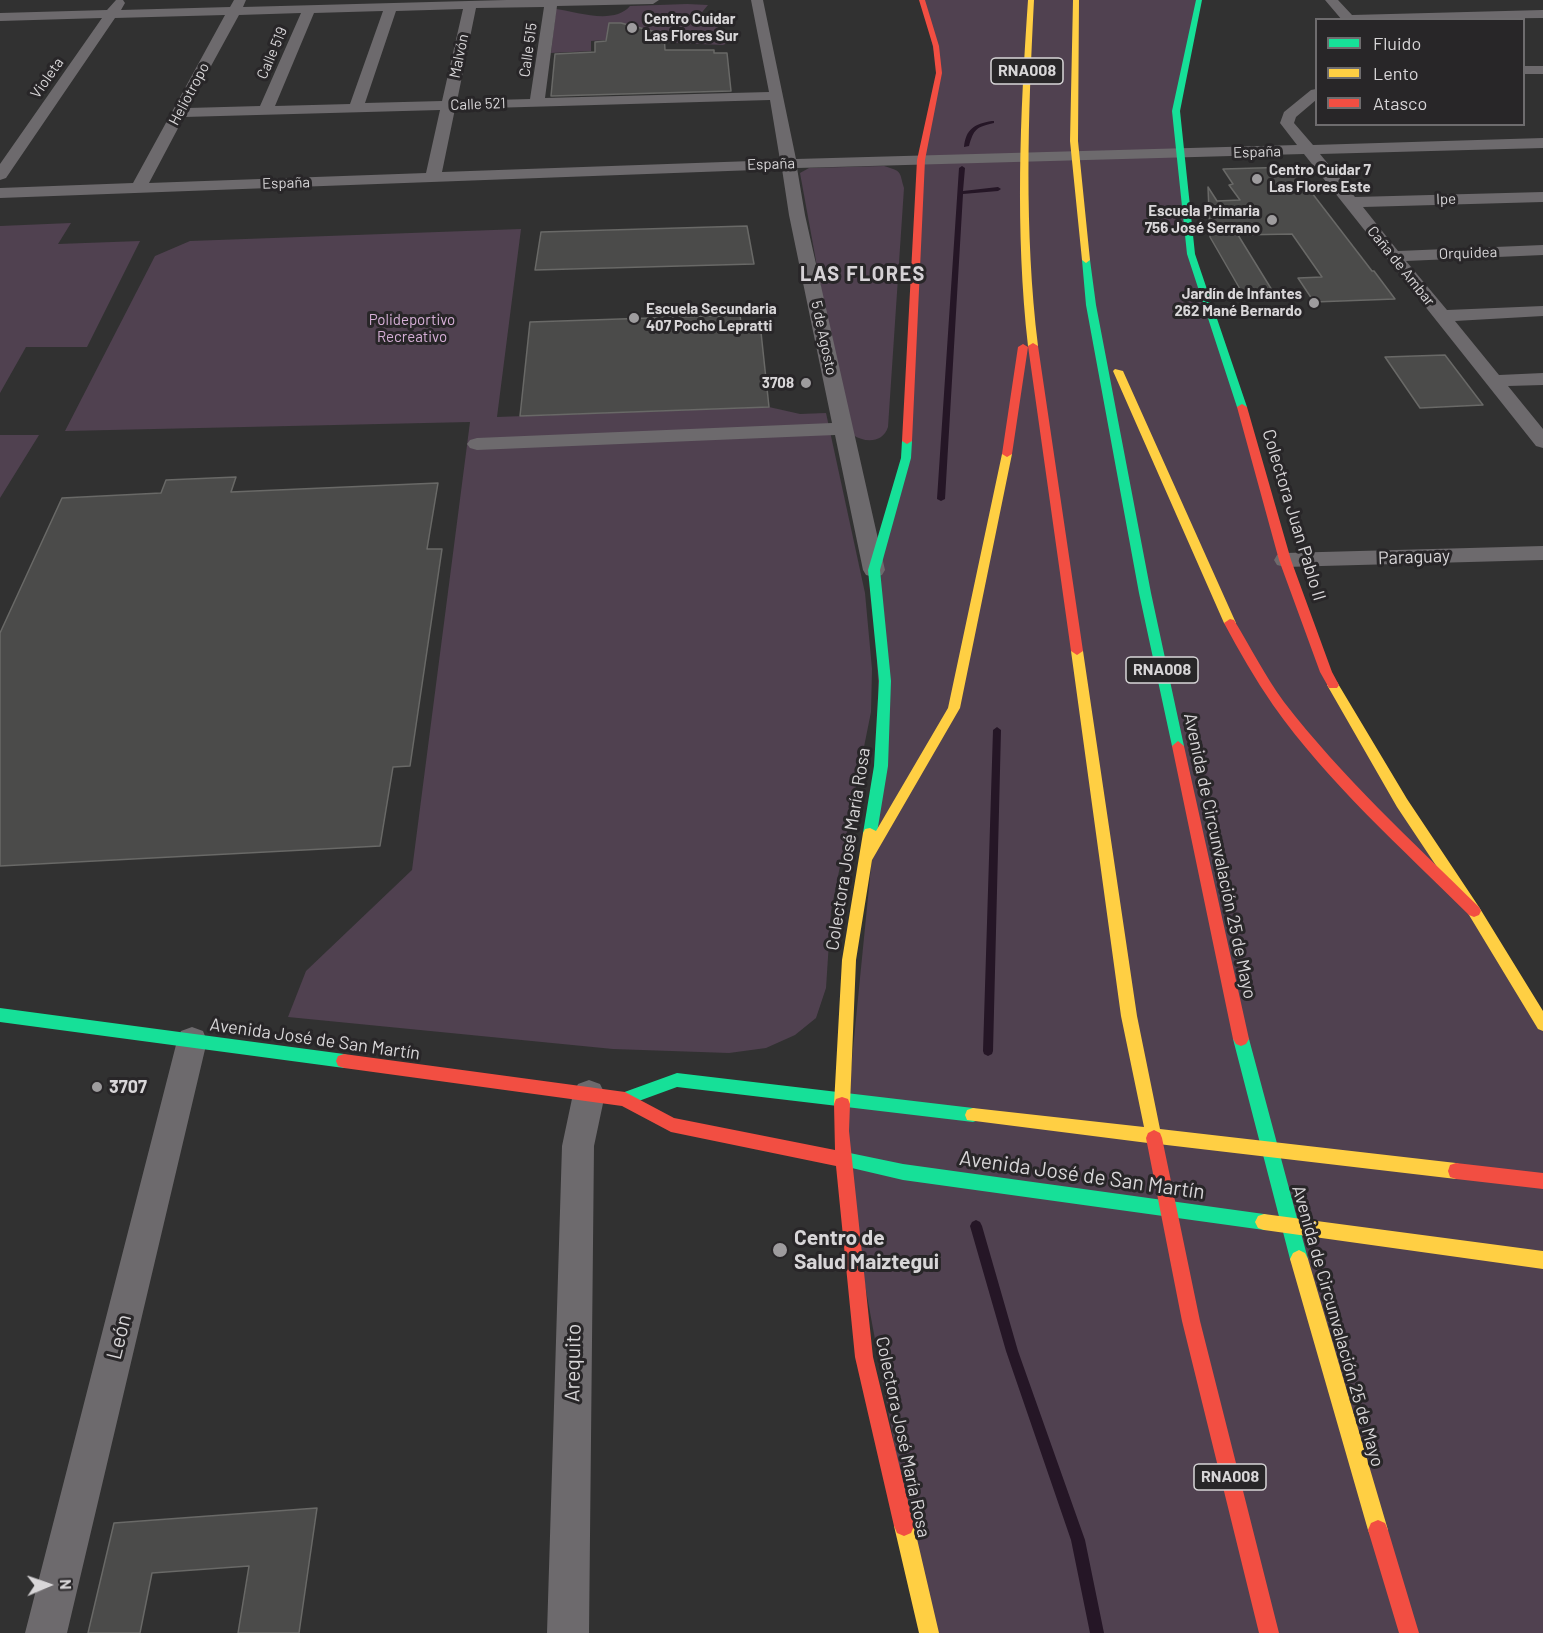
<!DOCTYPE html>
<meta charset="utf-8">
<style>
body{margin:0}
#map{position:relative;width:1543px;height:1633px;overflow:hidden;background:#313131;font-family:Barlow,sans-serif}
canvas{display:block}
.legend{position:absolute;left:1315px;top:18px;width:210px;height:108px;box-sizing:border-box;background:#282628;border:2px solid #6e6c6e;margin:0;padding:8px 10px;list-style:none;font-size:18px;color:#d8d6d8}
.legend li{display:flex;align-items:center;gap:12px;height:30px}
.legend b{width:30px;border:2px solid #6e6c6e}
.north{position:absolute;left:18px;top:1555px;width:60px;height:60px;-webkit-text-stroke:4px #282628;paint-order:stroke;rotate:88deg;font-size:16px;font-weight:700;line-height:24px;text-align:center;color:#d8d6d8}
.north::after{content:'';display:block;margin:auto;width:21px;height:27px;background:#d8d6d8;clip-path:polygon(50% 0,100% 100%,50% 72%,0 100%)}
</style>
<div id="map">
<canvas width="1543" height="1633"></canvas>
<ul class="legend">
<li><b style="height:8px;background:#16e098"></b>Fluido</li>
<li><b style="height:8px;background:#ffcf43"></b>Lento</li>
<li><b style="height:8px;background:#f24e42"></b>Atasco</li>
</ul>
<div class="north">N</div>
</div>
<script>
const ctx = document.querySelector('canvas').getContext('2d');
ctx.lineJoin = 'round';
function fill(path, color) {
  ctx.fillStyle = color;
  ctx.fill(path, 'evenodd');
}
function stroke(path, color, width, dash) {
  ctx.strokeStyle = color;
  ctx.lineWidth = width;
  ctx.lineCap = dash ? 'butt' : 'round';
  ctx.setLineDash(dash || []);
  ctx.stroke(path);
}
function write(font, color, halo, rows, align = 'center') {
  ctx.font = font + ' Barlow,sans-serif';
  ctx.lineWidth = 6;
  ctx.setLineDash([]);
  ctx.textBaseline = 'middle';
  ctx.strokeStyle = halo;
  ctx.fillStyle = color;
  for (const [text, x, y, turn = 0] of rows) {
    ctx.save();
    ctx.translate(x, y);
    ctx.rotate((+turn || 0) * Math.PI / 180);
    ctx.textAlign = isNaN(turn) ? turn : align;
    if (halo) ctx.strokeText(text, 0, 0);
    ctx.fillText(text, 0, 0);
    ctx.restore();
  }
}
fill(new Path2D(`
 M922 0H1199L1176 111 1191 254 1326 672 1543 1024V1633H929L842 1160 881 766 874 570 906 458 921 160 939 73Z
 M687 4 708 5 698 17 739 38 723 45 607 40 591 41V51L551 53 556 9C577 12 614 25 630 6Z
 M884 166C903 172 899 171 904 188L888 427C883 443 865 443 853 435L839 387 800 173 809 168Z
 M71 223 58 244 140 241 87 347H26L0 393V226Z
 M521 229 497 417 769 407 800 414 826 413 865 593 872 669 871 712 831 911 826 988 816 1018 795 1035 766 1048 729 1053 613 1049 288 1017 306 971 412 870 470 422 65 431 155 256 190 241Z
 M0 435H39L0 498Z`), '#504150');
fill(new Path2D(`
 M992 121H994V123C976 127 974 129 969 146L964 147C966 129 974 124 992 121Z
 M962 166 965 168 963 191 998 187 1001 189 998 191 963 194 945 499 941 501 937 499 959 168Z
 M997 727 1001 730 993 1051 992 1054 988 1056 984 1054 983 1051 993 730Z
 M976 1220 980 1222 982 1226 1018 1351 1085 1540 1104 1633H1090L1071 1540 1006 1351 970 1226 972 1222Z`), '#251626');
const building = new Path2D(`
 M609 23H621L664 34 665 50H714V53H727L731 91 551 96 555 54 595 52V42L606 41Z
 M1292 167 1372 271H1374L1395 299 1314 302 1298 278 1322 277 1292 234 1238 235 1275 295 1244 296 1210 237 1208 187 1217 201 1240 200 1229 185 1233 184 1223 169Z
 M747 226 754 264 535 270 541 232Z
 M740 315 741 323H760L769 407 520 416 530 322Z
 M1445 355 1483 405 1420 408 1385 357Z
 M236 477 231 492 438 483 427 549H442L410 766 393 767 380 846 0 866V633L62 498 161 493 166 480Z
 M317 1508 299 1633H238L249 1566 152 1573 140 1633H88L114 1523Z`);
fill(building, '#4b4b4a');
stroke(building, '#696967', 1.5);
fill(new Path2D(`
 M116 0H123L125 3 121 10 230 7 234 0H246L243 7 506 0H659L653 4 557 6 545 98 769 92 751 0H763L796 159 1297 145 1280 123 1284 112 1311 90 1316 89V100L1296 117 1294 123 1313 145 1543 138V148L1320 154 1355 197 1543 192V202L1363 207 1398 251 1543 245V255L1406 261 1447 310 1543 306V316L1455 321 1499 375 1543 373V385L1508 386 1543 429V448L1536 446 1304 154 797 168 805 215 885 570 882 575 874 577 866 575 863 570 835 435 477 450 470 448 467 444 470 440 477 438 832 423 789 215 782 169 0 198V188L133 183 225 15 115 18 6 178 0 180V164L102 18 0 21V13L107 10ZM544 7 530 99 457 101 476 8ZM463 9 442 101 365 103 396 11ZM383 11 350 104 275 106 314 13ZM301 13 260 106 188 108 239 15ZM770 100 780 160 442 172 455 109ZM440 110 426 173 149 183 184 117Z
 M1325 0H1338L1352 15 1543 10V18L1342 20Z
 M1524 66H1543V74H1524Z
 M1543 546V560L1285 567 1277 565 1274 560 1277 555 1285 553Z
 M192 1027 203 1031 207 1041 67 1633H25L177 1041 181 1031Z
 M589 1080 600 1084 605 1094 594 1146 589 1633H547L562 1146 573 1094 578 1084Z`), '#6d6a6d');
fill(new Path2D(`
 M1196 0H1202L1180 111 1195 254 1247 407 1242 410 1237 407 1187 254 1172 111Z
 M1086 257 1090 260 1096 305 1151 593 1184 746 1178 751 1172 746 1139 593 1086 305 1082 260Z
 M907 438 912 441 911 458 880 570 891 681 888 766 877 833 875 837H865L863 833 874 766 879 681 868 570 901 458 902 441Z
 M0 1008 344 1054 350 1056 352 1061 350 1066 344 1068 0 1022Z
 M1241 1032 1246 1034 1249 1039 1308 1259 1305 1265 1299 1268 1293 1265 1290 1259 1233 1039 1236 1034Z
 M677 1073 973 1108 979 1110 981 1115 979 1120 973 1122 677 1087 625 1106 619 1104 617 1099 619 1094Z
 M845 1152 903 1164 1264 1214 1270 1216 1273 1222 1270 1228 1264 1230 903 1180 839 1165 837 1160 839 1155Z`), '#16e098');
fill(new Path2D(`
 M1028 0H1034C1028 116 1024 230 1038 346L1033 349 1028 346C1015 230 1020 116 1028 0Z
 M1073 0H1079L1078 141 1090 260 1086 263 1082 260 1070 141Z
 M1115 369 1123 371 1236 623 1234 626 1230 627 1224 623 1113 371Z
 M1007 451 1012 454 960 708 872 860 856 960 850 1104 848 1109 842 1111 836 1109 834 1104 842 960 863 833 865 829 870 828 876 831 948 708 1002 454Z
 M1077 647 1083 651 1137 1016 1160 1129 1456 1163 1462 1165 1464 1171 1462 1177 1456 1179 1158 1144 1154 1146 1148 1143 967 1120 965 1115 967 1110 973 1108 1144 1127 1121 1016 1071 651Z
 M1333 681 1337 682 1407 799 1479 907 1543 1011V1031L1538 1029 1469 915 1397 807 1327 685Z
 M1264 1214 1543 1251V1269L1264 1230 1258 1228 1255 1222 1258 1216Z
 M1299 1250 1305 1253 1308 1259 1388 1530 1385 1537 1378 1540 1371 1537 1368 1530 1290 1259 1293 1253Z
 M904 1516 911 1519 914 1526 939 1633H919L894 1526 897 1519Z`), '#ffcf43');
fill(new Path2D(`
 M919 0H925L939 46 942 73 925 160 912 441 907 444 902 441 917 160 936 73 933 46Z
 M1033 343 1038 346 1083 651 1077 655 1071 651 1028 346Z
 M1023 344 1028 347 1012 454 1007 457 1002 454 1018 347Z
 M1242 404 1247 407 1291 560 1332 672 1339 685 1337 688H1329L1320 672 1279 560 1237 407Z
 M1230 619 1234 620C1251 648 1265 676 1284 702 1342 777 1412 841 1479 907L1481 911 1479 915 1474 917 1469 915C1402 848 1328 783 1273 705 1255 679 1239 651 1224 623Z
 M1178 741 1184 746 1249 1039 1246 1044 1241 1046 1236 1044 1233 1039 1172 746Z
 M344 1054 625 1092 674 1118 835 1150 834 1104 836 1099 842 1097 848 1099 850 1104 849 1131 873 1357 914 1526 911 1533 904 1536 897 1533 894 1526 855 1357 836 1166 671 1132 622 1106 344 1068 338 1066 336 1061 338 1056Z
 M1154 1130 1160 1133 1162 1138 1200 1321 1279 1633H1259L1182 1321 1146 1138 1148 1133Z
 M1456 1163 1543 1173V1189L1456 1179 1450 1177 1448 1171 1450 1165Z
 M1378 1520 1385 1523 1388 1530 1419 1633H1399L1368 1530 1371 1523Z`), '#f24e42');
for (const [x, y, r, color] of [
 [632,28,6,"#9e9c9e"],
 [1257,179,6,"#9e9c9e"],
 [1272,220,6,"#9e9c9e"],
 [1314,303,6,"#9e9c9e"],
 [634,318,6,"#9e9c9e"],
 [806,383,6,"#9e9c9e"],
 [97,1087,6,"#9e9c9e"],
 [780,1250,8,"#9e9c9e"]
]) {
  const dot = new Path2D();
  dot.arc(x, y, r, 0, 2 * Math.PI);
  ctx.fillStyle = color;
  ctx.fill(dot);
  stroke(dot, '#282628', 2);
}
write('bold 15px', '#d8d6d8', '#282628', [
 ["Centro Cuidar",644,19],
 ["Las Flores Sur",644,36],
 ["Centro Cuidar 7",1269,170],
 ["Las Flores Este",1269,187],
 ["Escuela Primaria",1260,211,"right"],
 ["756 José Serrano",1260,228,"right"],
 ["Jardín de Infantes",1302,294,"right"],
 ["262 Mané Bernardo",1302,311,"right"],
 ["Escuela Secundaria",646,309],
 ["407 Pocho Lepratti",646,326],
 ["3708",794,383,"right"]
], 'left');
write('15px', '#d8d6d8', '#282628', [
 ["Calle 515",528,50,-82],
 ["Calle 519",272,53,-67],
 ["Malvón",459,56,-78],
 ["Violeta",47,78,-55],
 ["Heliotropo",189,94,-62],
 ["Calle 521",478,104,-2],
 ["España",1257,152,-2],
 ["España",771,164,-2],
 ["España",286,183,-2],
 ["Ipe",1446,199,-2],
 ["Orquidea",1468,253,-2],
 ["Caña de Ambar",1401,266,51],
 ["5 de Agosto",824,338,78]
]);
write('15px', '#d6afd7', '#282628', [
 ["Polideportivo",412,320],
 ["Recreativo",412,337]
]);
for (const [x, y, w] of [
 [1027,71,72],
 [1162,670,72],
 [1230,1477,72]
]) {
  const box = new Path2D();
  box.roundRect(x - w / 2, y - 13, w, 26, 4.5);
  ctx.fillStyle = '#282628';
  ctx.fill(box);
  stroke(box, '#d8d6d8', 1.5);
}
write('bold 16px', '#d8d6d8', null, [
 ["RNA008",1027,71],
 ["RNA008",1162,670],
 ["RNA008",1230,1477]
]);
write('18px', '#d8d6d8', '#282628', [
 ["Colectora Juan Pablo II",1294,515,73],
 ["Paraguay",1414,557,-2],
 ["Colectora José María Rosa",848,849,-81],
 ["Avenida de Circunvalación 25 de Mayo",1220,856,78],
 ["Avenida José de San Martín",315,1039,8],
 ["Avenida de Circunvalación 25 de Mayo",1338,1326,74],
 ["Colectora José María Rosa",903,1437,78]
]);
write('bold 18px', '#d8d6d8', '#282628', [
 ["3707",109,1087]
], 'left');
ctx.letterSpacing = '1.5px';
write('bold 20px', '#d6d2d6', '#282628', [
 ["LAS FLORES",863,274]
]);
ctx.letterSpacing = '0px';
write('21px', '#d8d6d8', '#282628', [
 ["Avenida José de San Martín",1082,1175,8],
 ["León",119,1337,-76],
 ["Arequito",573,1363,-89]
]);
write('bold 21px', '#d8d6d8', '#282628', [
 ["Centro de",794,1238],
 ["Salud Maiztegui",794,1262]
], 'left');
</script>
